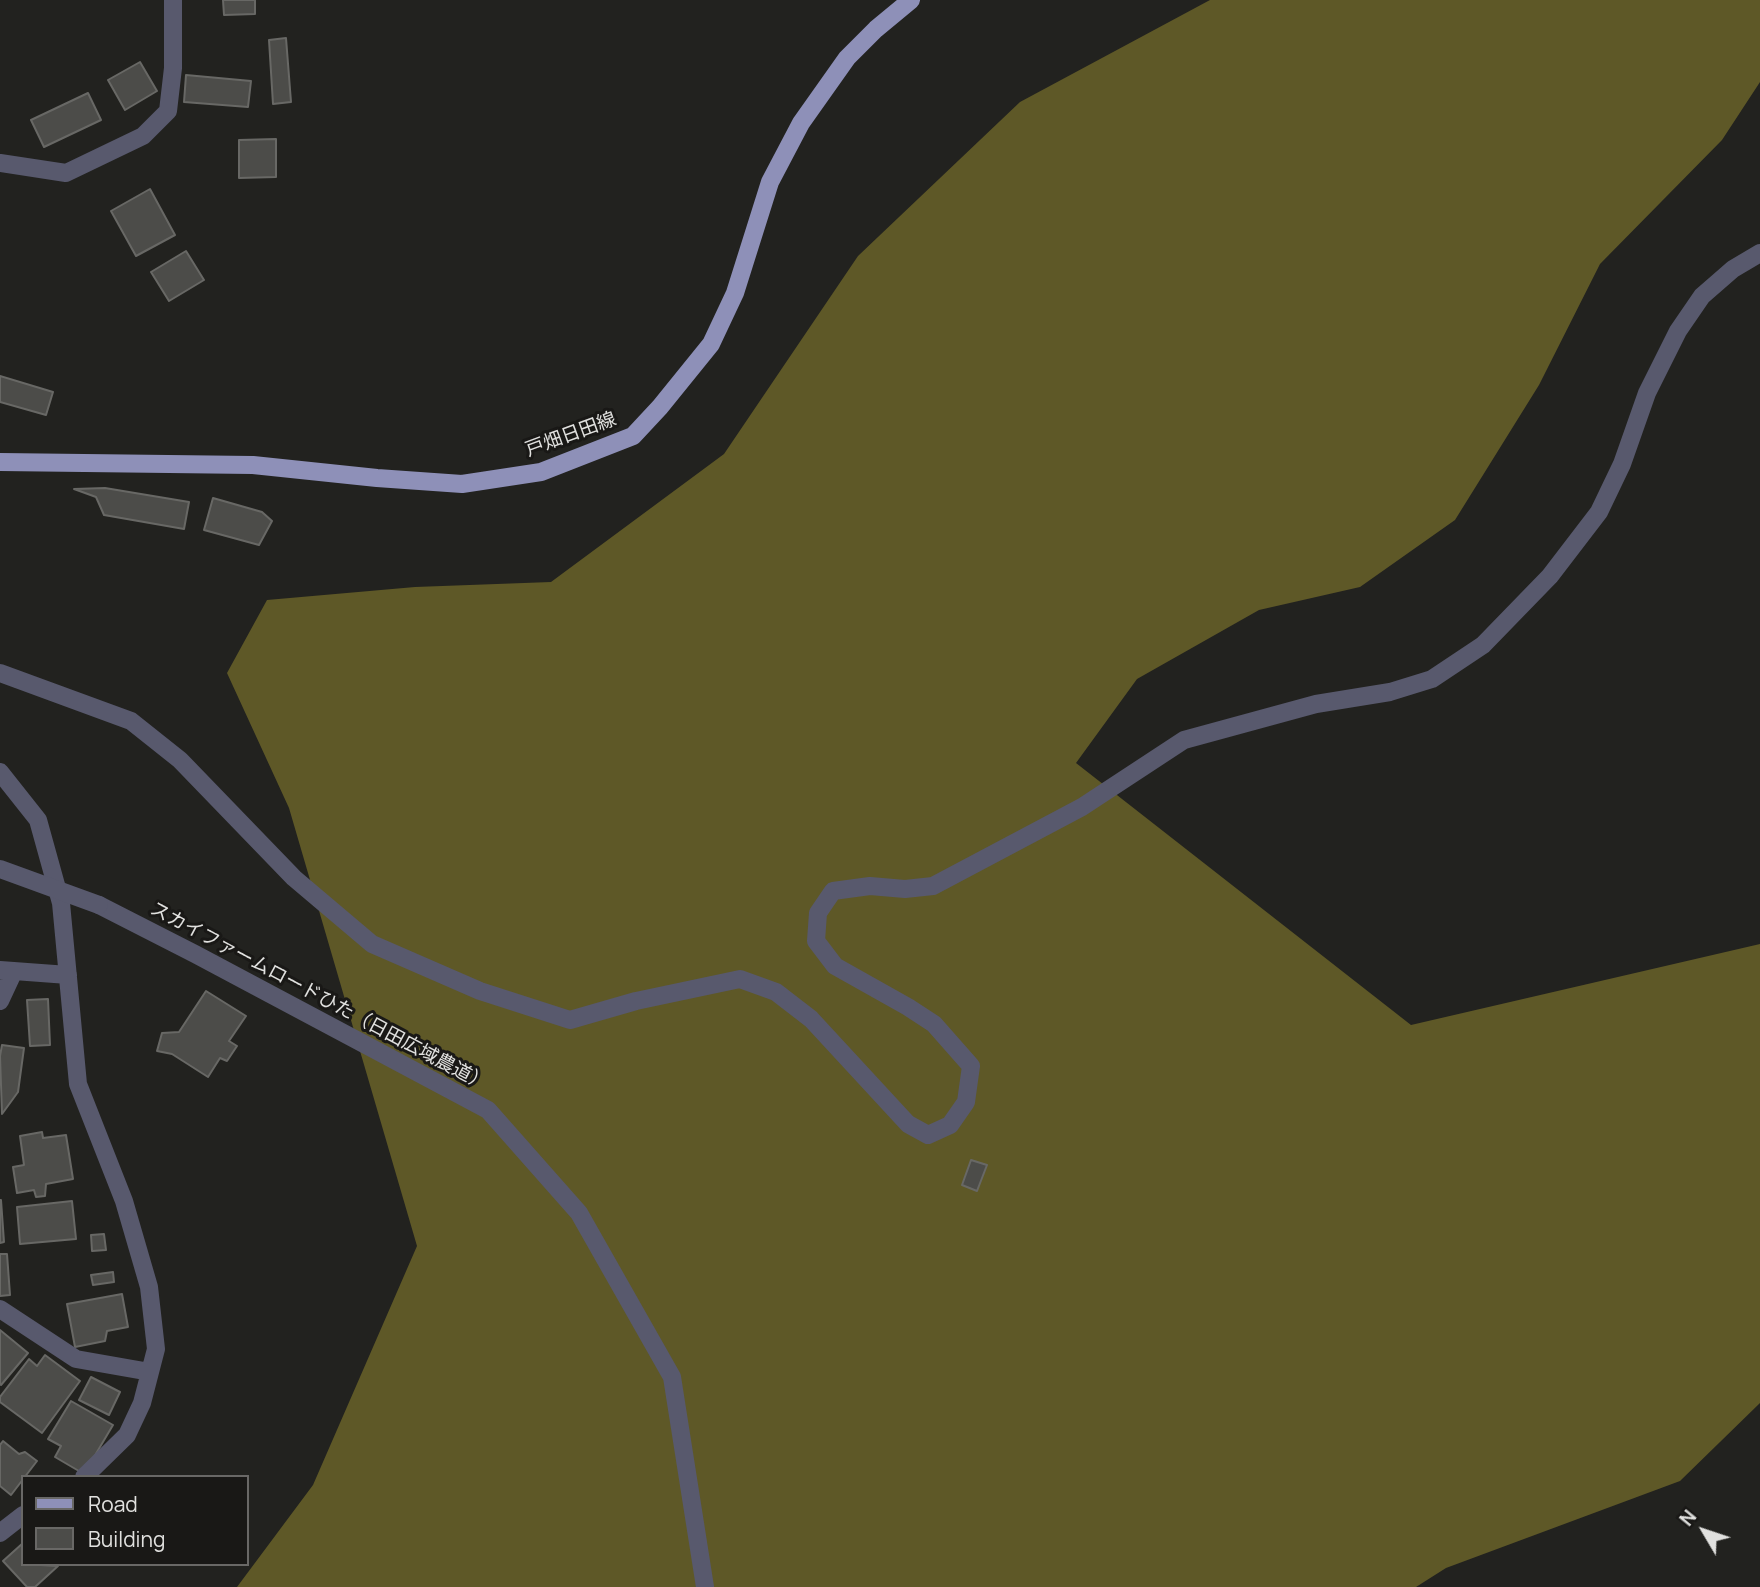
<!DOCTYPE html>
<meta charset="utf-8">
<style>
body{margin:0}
#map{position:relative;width:1760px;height:1587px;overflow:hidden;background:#22221f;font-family:Manrope,sans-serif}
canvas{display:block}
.legend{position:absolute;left:21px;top:1475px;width:228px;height:91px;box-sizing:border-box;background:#191816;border:2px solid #696866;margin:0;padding:9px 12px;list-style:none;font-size:21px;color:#e1e1df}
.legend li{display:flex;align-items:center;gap:14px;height:35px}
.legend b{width:35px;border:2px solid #696866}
.north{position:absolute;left:1669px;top:1496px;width:70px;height:70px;-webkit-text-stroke:5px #191816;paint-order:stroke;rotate:309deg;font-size:19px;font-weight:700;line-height:28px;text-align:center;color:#e1e1df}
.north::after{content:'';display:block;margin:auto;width:24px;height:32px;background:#e1e1df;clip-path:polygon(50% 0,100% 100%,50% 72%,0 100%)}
</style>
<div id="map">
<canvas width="1760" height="1587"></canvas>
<ul class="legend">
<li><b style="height:9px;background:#8e90b8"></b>Road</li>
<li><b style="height:19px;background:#4c4c49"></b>Building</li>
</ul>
<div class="north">N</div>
</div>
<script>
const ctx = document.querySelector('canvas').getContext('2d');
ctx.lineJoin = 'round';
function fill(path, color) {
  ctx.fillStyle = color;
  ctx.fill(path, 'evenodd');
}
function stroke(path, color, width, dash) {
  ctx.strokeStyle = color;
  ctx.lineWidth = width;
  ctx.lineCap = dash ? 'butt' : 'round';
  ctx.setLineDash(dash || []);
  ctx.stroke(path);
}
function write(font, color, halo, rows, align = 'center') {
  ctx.font = font + ' Manrope,"Noto Sans JP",sans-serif';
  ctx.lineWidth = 6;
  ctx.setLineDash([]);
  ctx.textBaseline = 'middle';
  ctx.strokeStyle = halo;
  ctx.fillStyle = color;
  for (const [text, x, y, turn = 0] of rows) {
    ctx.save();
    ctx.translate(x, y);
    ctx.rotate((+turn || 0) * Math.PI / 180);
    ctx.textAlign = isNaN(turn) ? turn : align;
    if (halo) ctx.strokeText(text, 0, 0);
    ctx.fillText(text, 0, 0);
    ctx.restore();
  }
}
fill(new Path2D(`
 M1210 0H1760V82L1722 140 1600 264 1539 385 1455 520 1360 587 1259 610 1137 679 1076 763 1411 1025 1760 944V1403L1680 1481 1446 1568 1416 1587H237L313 1485 417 1246 289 808 227 673 267 600 415 587 551 582 724 454 858 256 1020 102Z`), '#5e5827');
const building = new Path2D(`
 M223 0H255V14L224 15Z
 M286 38 291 102 273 104 269 40Z
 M140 62 157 91 125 110 108 80Z
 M186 75 251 81 248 107 184 102Z
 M88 93 101 120 44 147 31 120Z
 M276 139V177L239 178V140Z
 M150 189 175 235 136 256 111 211Z
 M186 251 204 280 169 301 151 272Z
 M0 376 53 392 46 415 0 402Z
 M105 488 189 502 184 529 104 515 96 497 74 489Z
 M213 498 262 512 272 521 259 545 204 530Z
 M206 991 246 1016 229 1041 237 1046 227 1061 220 1058 208 1077 172 1054 157 1051 162 1033 179 1032Z
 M48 999 50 1045 30 1046 27 1000Z
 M2 1045 24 1048 18 1092 2 1114 0 1056Z
 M42 1132 43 1138 66 1135 73 1179 46 1184 45 1196 36 1197 34 1190 17 1193 13 1167 24 1165 20 1136Z
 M971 1160 987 1165 977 1191 962 1185Z
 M1 1200 4 1242 0 1243V1200Z
 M72 1201 76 1239 20 1244 17 1207Z
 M104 1234 106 1250 92 1251 91 1235Z
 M0 1254H7L10 1295 0 1296Z
 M113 1272 114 1282 93 1285 91 1275Z
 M122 1294 128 1327 107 1331 105 1341 75 1347 67 1304Z
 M0 1330 28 1353 1 1385 0 1384Z
 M45 1355 80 1381 42 1433 0 1402V1397L29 1359 37 1366Z
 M91 1377 120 1392 109 1415 79 1400Z
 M71 1401 113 1425 84 1474 55 1457 61 1446 48 1439Z
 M3 1441 19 1454 25 1452 37 1461 11 1495 0 1486V1445Z
 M23 1543V1564L58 1566 35 1587H27L3 1561Z`);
fill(building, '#4c4c49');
stroke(building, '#686865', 2);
stroke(new Path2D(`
 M0 163 66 173 143 136 168 111 173 68V0
 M0 673 131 721 180 760 294 878 372 944 480 991 570 1020 636 1001 740 979 776 992 811 1019 908 1124 928 1135 950 1125 966 1102 971 1066 934 1024 908 1007 835 966 816 941 818 913 833 891 870 886 905 889 933 886 1082 807 1184 740 1316 704 1390 692 1432 679 1483 645 1550 576 1599 512 1622 464 1647 393 1678 331 1702 296 1733 269 1760 253
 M0 772 38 820 61 903 78 1084 124 1201 149 1287 156 1349 142 1403 127 1435 84 1477
 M99 905 195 954 488 1110 579 1213 672 1377 705 1587
 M0 970 68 975
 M0 1001 14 971
 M0 1309 76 1359 150 1372
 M0 1533 23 1515`), '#58596d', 18);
stroke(new Path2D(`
 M0 462 253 465 377 478 462 484 541 472 633 436 660 407 711 344 735 293 770 182 801 123 847 58 876 29 911 0`), '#8e90b8', 18);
stroke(new Path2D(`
 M0 869 99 905`), '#58596d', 18);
write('19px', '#e1e1df', '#191816', [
 ["戸畑日田線",571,435,-20],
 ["スカイファームロードひた（日田広域農道）",319,997,28]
]);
</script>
